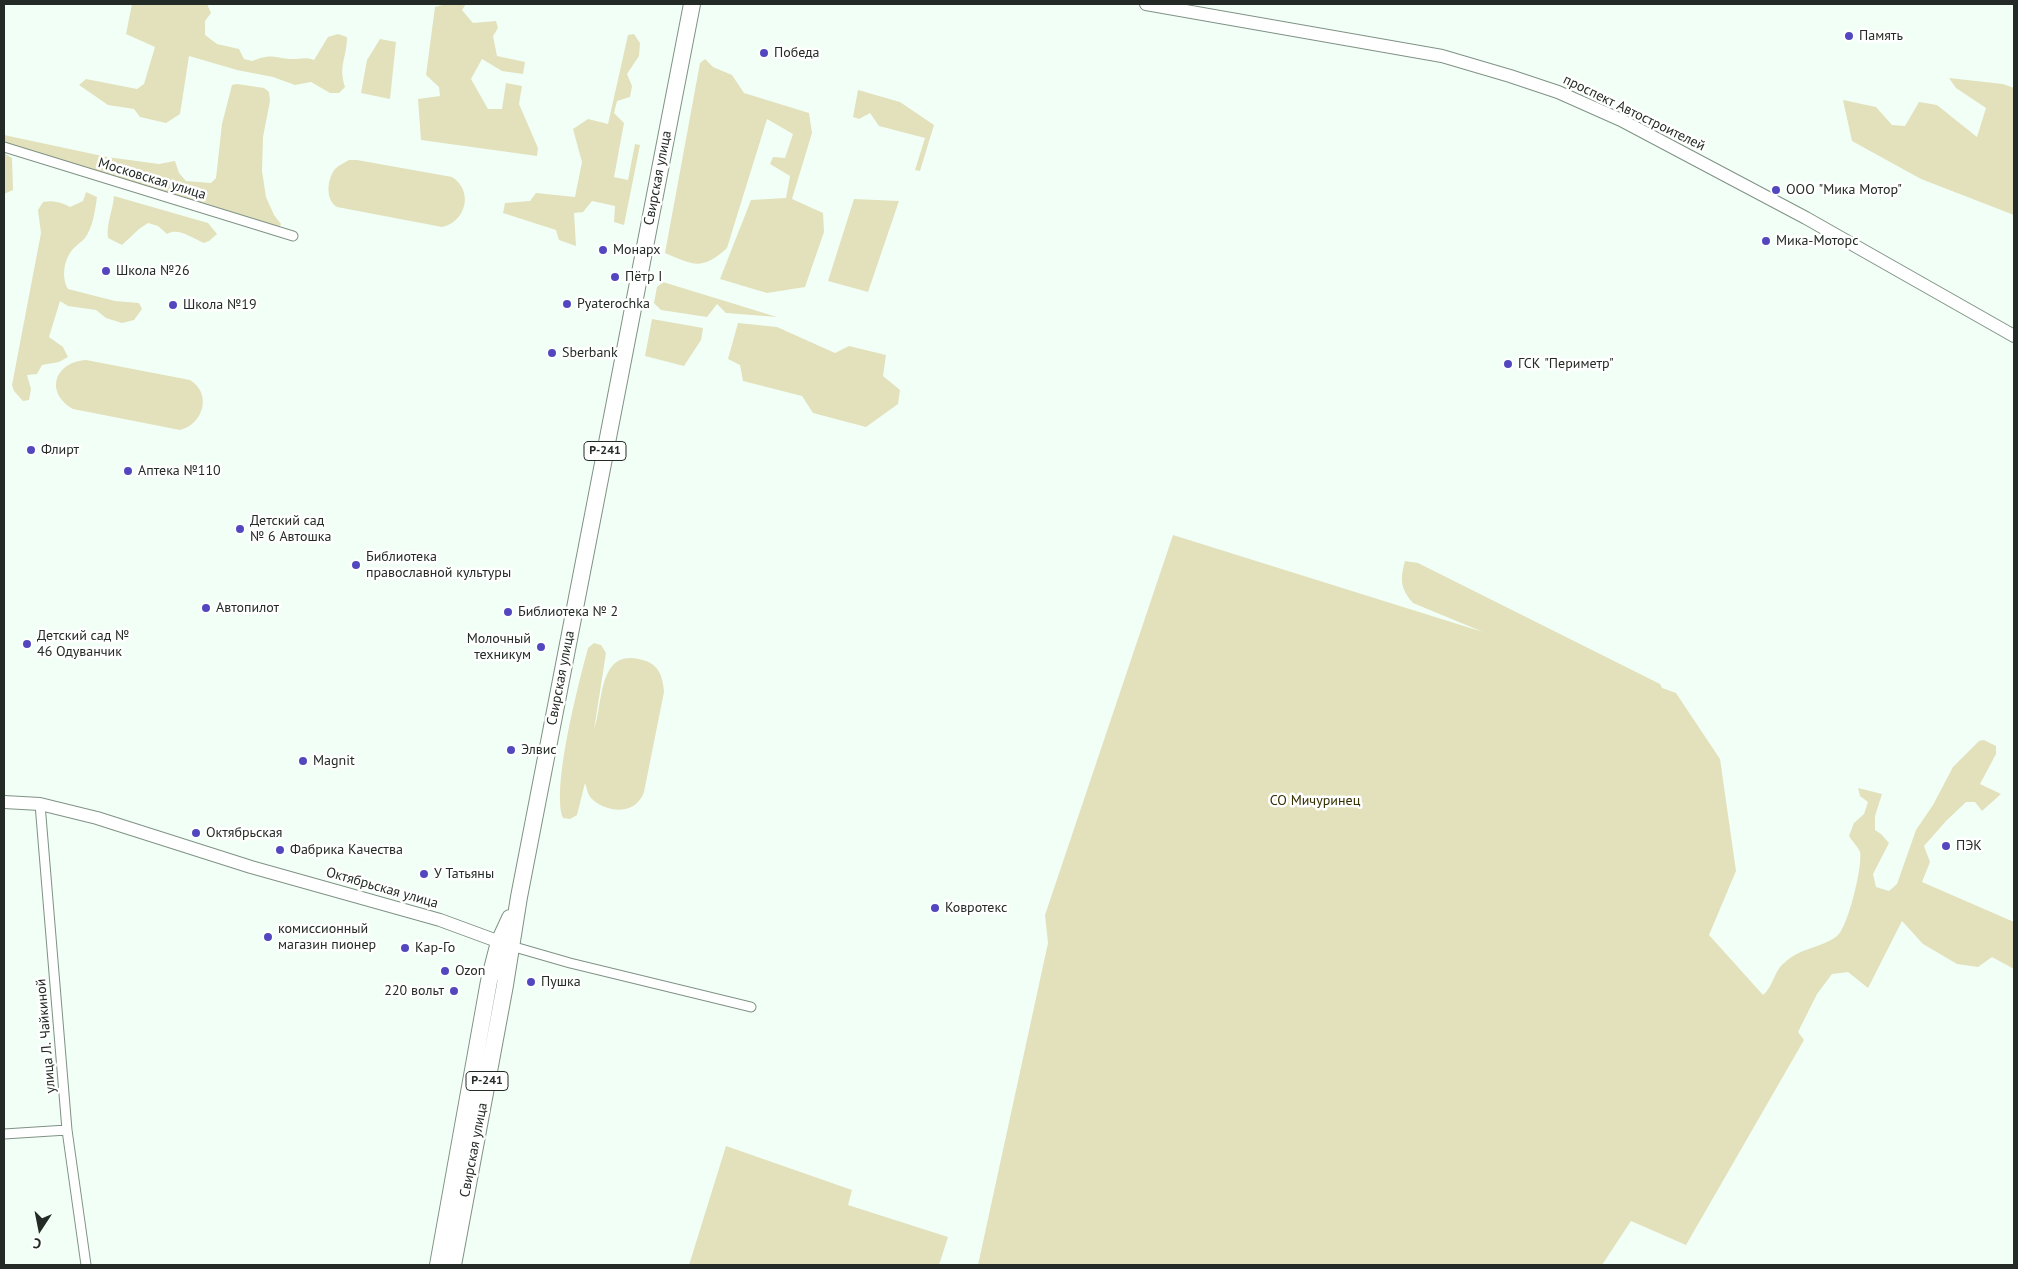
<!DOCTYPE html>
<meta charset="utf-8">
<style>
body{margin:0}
#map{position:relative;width:2018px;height:1269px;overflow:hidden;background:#f2fff6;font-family:"PT Sans",sans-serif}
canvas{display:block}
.frame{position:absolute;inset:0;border:5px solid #242b26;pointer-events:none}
.north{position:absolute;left:15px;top:1204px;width:50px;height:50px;-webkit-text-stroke:4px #fff;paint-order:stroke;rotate:191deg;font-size:14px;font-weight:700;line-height:20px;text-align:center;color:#242b26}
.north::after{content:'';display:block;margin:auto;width:18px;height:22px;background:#242b26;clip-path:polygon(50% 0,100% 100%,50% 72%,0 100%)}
</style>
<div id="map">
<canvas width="2018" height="1269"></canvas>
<div class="frame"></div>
<div class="north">С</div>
</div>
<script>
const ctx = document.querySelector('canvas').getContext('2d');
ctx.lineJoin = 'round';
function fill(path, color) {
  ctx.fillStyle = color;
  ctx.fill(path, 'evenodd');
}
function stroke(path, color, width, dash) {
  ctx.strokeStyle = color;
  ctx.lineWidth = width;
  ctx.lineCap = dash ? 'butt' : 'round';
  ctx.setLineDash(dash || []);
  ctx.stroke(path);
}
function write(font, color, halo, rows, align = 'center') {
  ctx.font = font + ' "PT Sans",sans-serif';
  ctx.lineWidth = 5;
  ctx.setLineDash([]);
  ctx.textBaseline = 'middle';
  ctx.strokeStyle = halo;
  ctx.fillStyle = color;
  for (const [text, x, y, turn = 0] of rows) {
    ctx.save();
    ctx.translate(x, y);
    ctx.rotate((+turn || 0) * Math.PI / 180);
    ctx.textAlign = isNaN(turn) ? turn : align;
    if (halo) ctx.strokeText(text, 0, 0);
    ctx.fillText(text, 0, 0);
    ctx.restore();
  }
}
fill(new Path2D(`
 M132 4H207L211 13 205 21V35L217 44 239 49 244 59 252 61C274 52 274 59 295 59 304 59 304 57 314 60L328 37 338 34 347 37C347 58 338 65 345 87L339 93H330L311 82 295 85 273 77 237 70 189 56 180 114 166 123 140 117 134 109 108 105 79 85 86 79 137 89 144 84 155 47 126 34Z
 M446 4H466L462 10 473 23 496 21 498 28 493 36 497 56 525 62 523 74 502 71 482 59 471 79 488 109H502L506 83 522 86 519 104 538 148 537 156 421 140 418 99 440 96 439 87 426 75 435 7Z
 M634 34 640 43 639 56 627 74 632 86 630 97 617 101 614 113 624 123 614 177 628 180 635 144 640 145 624 225 614 222 615 206 592 201 583 212 574 213 576 246 559 240 556 230 503 213 505 203 530 201 536 193 575 197 582 162 573 129 588 119 608 124 628 35Z
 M380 39 396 42 390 99 361 93 367 60Z
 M705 59 713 67 732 75 744 93 809 113 812 133 792 199 823 213 824 232 805 287 767 293 720 279 751 200 786 198 790 176 770 164 773 157 785 158 793 134 767 119 727 248C702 271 693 265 665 253L700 63Z
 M1949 78 2003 84 2014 88V215L1921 179 1852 141 1843 100 1876 107 1892 125 1905 126 1919 102 1937 105 1977 137 1986 108 1956 88Z
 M237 84 264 88 269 92 270 101 263 137 262 171 266 197 274 215 281 224 279 228 4 142V135L107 157 159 164 175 161 179 173 186 181 211 183 216 178 222 124 232 85Z
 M858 90 900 102 934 125 920 171 915 170 925 138 879 126 870 113 859 119 853 117Z
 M4 153 12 158 13 190 4 194Z
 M349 160H357L452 177C474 191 466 222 442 227L337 207C325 200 327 179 335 169 339 165 344 163 349 160Z
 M86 192 97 197C95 211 93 227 85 238 82 242 76 245 73 249 64 259 61 277 68 289L115 301 139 303 142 309 134 320 122 323 106 318 96 310 68 306 60 301 49 337 63 347 68 357 59 362 42 365 37 374 27 375 31 389 29 400 23 401 14 391 12 385 41 233 38 210 43 202C53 200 61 202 70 207L83 201Z
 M114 196 208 223 217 234 209 241 204 243C193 239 179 227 167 234L158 226 148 223 139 229 122 245 108 238C106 224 113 210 114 196Z
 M854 199 899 201 868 292 828 281Z
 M663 282 777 317 726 313 717 304 707 317 661 310 654 303 657 287Z
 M652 319 703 328 701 340 684 366 645 356Z
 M738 323 777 327 835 353 849 346 886 355 883 376 900 390 898 404 866 427 813 413 802 396 743 381 740 365 728 359Z
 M86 360 190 380C212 393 204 424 180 430L73 409C44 392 55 362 86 360Z
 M1173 535 1483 632 1413 603C1400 588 1400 579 1405 561L1418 563 1660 684 1662 688 1676 693 1720 759 1736 871 1709 935 1763 995C1773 987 1774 971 1784 963 1803 946 1820 949 1837 936 1848 928 1863 865 1860 852 1858 847 1852 841 1849 836L1854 823 1864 814 1868 802 1860 796 1858 788 1882 794 1875 816V830L1881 834 1889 843 1873 874 1876 887 1889 891 1897 884 1916 830 1933 805 1953 767 1979 741 1984 740 1996 746V754L1980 784 2001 794 1982 811 1975 802H1966L1946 821 1924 846 1930 862 1922 882 2014 922V969L1992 957 1978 967 1957 964 1923 944 1902 921 1868 988 1848 972 1832 974 1817 994 1798 1032 1804 1040 1686 1245 1631 1221 1602 1265H978L1048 943 1045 915Z
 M594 643 601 645 606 653 594 730C604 702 597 644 646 661 660 666 663 679 664 692L644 792C643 795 641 799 638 802 626 815 602 810 591 798 587 793 587 788 585 783L577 815 570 819 563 818C551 788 579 682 588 648Z
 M726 1146 852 1190 848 1205 948 1237 939 1265H689Z`), '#e2e1bc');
const street = new Path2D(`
 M4 147 293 236
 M40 804 67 1130 86 1265
 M511 946 570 963 751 1007
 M4 1134 67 1130`);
const secondary = new Path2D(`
 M1146 4 1442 56 1510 76 1558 92 1621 120 1806 218 2014 336
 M4 802 40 804 97 818 251 867 440 920 508 945`);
const highway = new Path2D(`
 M438 1265 489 981 499 942 510 918
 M453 1265 505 985 519 897 692 4`);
stroke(street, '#7f9285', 11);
stroke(secondary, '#7f9285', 14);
stroke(highway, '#7f9285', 18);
stroke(street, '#fff', 9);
stroke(secondary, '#fff', 12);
stroke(highway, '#fff', 16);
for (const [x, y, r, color] of [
 [1849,36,5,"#5247be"],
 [764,53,5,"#5247be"],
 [1776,190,5,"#5247be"],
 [1766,241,5,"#5247be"],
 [603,250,5,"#5247be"],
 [106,271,5,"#5247be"],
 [615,277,5,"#5247be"],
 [567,304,5,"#5247be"],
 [173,305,5,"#5247be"],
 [552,353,5,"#5247be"],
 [1508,364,5,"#5247be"],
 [31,450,5,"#5247be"],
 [128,471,5,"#5247be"],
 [240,529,5,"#5247be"],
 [356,565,5,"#5247be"],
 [206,608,5,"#5247be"],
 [508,612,5,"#5247be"],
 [27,644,5,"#5247be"],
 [541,647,5,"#5247be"],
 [511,750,5,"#5247be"],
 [303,761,5,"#5247be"],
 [196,833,5,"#5247be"],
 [1946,846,5,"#5247be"],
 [280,850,5,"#5247be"],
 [424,874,5,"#5247be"],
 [935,908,5,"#5247be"],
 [268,937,5,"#5247be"],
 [405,948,5,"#5247be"],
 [445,971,5,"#5247be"],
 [531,982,5,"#5247be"],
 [454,991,5,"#5247be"]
]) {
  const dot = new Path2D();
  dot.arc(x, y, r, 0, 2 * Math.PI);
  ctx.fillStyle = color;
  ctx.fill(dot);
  stroke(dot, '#fff', 2);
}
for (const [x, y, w] of [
 [605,451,42],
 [487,1081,42]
]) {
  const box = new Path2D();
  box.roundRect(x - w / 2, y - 9.5, w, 19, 4);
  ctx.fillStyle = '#fff';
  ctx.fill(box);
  stroke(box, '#242b26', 1);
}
write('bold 12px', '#242b26', null, [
 ["Р-241",605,451],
 ["Р-241",487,1081]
]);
write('14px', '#242b26', '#fff', [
 ["Память",1859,36],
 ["Победа",774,53],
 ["ООО \"Мика Мотор\"",1786,190],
 ["Мика-Моторс",1776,241],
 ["Монарх",613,250],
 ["Школа №26",116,271],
 ["Пётр I",625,277],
 ["Pyaterochka",577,304],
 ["Школа №19",183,305],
 ["Sberbank",562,353],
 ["ГСК \"Периметр\"",1518,364],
 ["Флирт",41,450],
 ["Аптека №110",138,471],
 ["Детский сад",250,521],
 ["№ 6 Автошка",250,537],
 ["Библиотека",366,557],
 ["православной культуры",366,573],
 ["Автопилот",216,608],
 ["Библиотека № 2",518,612],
 ["Детский сад №",37,636],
 ["46 Одуванчик",37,652],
 ["Молочный",531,639,"right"],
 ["техникум",531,655,"right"],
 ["Элвис",521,750],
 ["Magnit",313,761],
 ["Октябрьская",206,833],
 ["ПЭК",1956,846],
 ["Фабрика Качества",290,850],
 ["У Татьяны",434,874],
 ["Ковротекс",945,908],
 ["комиссионный",278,929],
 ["магазин пионер",278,945],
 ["Кар-Го",415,948],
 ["Ozon",455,971],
 ["Пушка",541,982],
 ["220 вольт",444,991,"right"]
], 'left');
write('14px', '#242b26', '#fff', [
 ["проспект Автостроителей",1634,113,26],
 ["Свирская улица",658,178,-79],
 ["Московская улица",152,179,17],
 ["Свирская улица",561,678,-79],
 ["Октябрьская улица",382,888,16],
 ["улица Л. Чайкиной",46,1036,-95],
 ["Свирская улица",474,1150,-79]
]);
write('14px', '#343100', '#fff', [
 ["СО Мичуринец",1315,801]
]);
</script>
